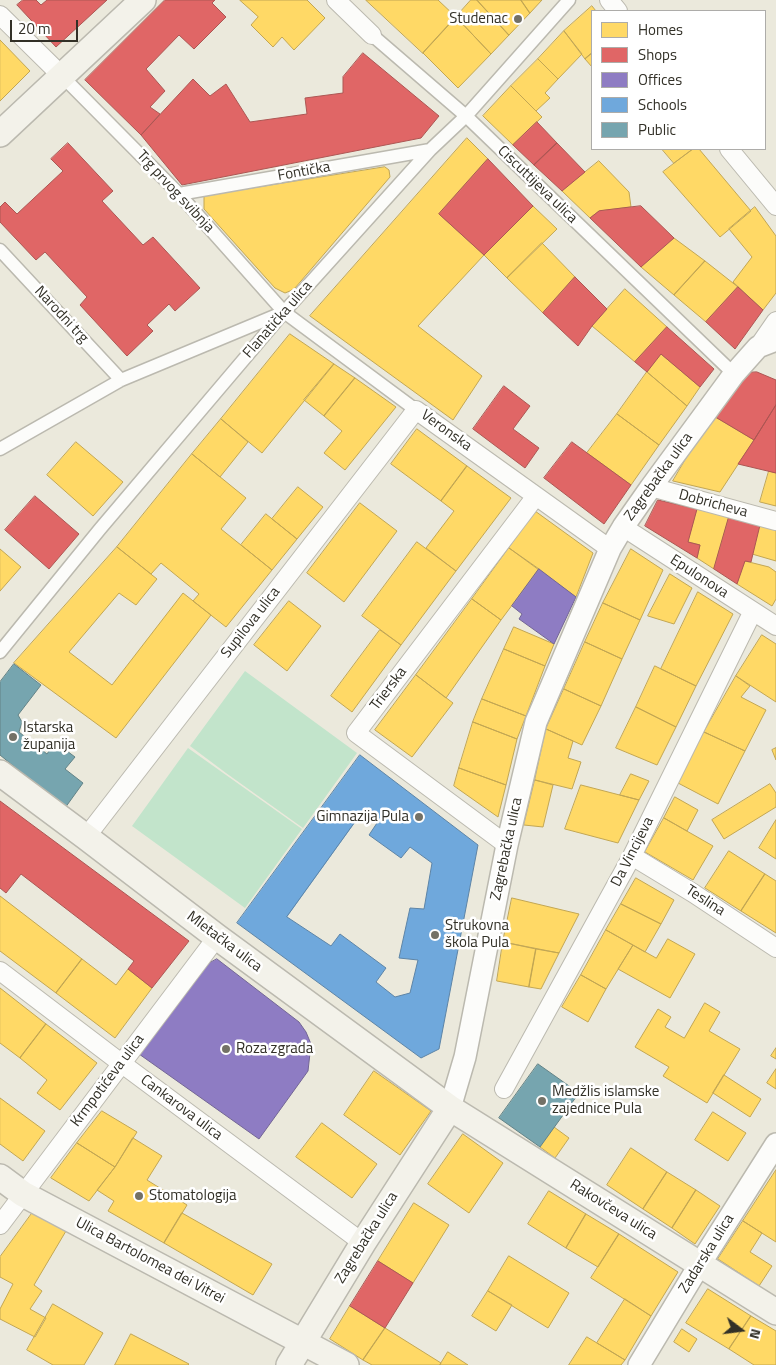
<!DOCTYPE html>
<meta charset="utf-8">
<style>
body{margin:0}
#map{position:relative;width:776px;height:1365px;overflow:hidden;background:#ebe9dc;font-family:"Titillium Web",sans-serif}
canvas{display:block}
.legend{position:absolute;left:591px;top:10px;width:175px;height:140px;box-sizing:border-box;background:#fff;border:1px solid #adaca9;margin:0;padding:6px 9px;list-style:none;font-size:15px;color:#323027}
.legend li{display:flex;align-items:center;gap:10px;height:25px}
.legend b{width:25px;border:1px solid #adaca9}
.north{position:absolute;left:716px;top:1305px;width:50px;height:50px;-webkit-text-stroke:4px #fff;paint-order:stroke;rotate:105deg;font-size:14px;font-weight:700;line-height:20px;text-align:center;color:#323027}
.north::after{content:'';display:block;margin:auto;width:18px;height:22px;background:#323027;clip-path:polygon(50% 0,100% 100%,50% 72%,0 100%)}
.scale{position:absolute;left:10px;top:20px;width:68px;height:22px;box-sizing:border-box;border:2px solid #323027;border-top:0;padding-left:6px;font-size:15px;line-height:18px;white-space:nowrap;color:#323027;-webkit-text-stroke:4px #fff;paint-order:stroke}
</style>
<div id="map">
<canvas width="776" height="1365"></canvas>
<ul class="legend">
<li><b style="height:14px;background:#ffd966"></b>Homes</li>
<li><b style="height:14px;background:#e06666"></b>Shops</li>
<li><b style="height:14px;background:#8e7cc3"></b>Offices</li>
<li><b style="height:14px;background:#6fa8dc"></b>Schools</li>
<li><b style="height:14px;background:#76a5af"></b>Public</li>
</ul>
<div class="north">N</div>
<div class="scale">20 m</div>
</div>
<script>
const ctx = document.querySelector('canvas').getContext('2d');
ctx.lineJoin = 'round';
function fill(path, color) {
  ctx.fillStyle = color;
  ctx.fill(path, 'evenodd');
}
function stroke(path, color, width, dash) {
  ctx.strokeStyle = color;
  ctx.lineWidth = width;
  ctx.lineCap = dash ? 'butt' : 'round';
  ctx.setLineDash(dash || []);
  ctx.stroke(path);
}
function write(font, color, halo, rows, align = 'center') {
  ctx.font = font + ' "Titillium Web",sans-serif';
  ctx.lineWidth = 5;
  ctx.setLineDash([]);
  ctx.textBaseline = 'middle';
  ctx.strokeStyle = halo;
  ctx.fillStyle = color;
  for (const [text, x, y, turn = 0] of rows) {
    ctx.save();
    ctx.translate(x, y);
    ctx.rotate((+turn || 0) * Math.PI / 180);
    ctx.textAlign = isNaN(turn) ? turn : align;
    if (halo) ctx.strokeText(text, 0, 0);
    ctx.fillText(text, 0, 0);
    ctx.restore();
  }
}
fill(new Path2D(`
 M245 671 357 753 303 828 226 773 190 746Z
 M188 748 302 829 245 908 132 826Z`), '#c2e4cb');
const homes = new Path2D(`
 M240 0H307L325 18 294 50 282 37 273 47 251 25 258 17Z
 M366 0H438L456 17 423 53Z
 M471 0H477L509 35 491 54 456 17Z
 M477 0H521L530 13 509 35Z
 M521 0H542L530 13Z
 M592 6 596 11H592V53L585 59 564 31Z
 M456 17 491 54 458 88 423 53Z
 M564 31 582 54 558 79 538 59Z
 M0 40 30 71 0 101Z
 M592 53V67L585 59Z
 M538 59 558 79 545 93 550 98 536 111 511 86Z
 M511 86 542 117 513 145 483 116Z
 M467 138 488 159 439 214 484 255 418 326 482 376 453 420 310 316Z
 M662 149H693L674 163Z
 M693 149H699L751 211 720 237 663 172Z
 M599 161 629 192 631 207 599 211 590 218 562 191Z
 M385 167 389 170 390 177 295 288 290 291 285 293 275 288 204 209V196Z
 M533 206 557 229 507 278 484 255Z
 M755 207 776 236V293L763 310 733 282 752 257 729 229Z
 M674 238 705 261 674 295 641 267Z
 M542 243 575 277 543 313 507 278Z
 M705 261 738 287 706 322 674 295Z
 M625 289 667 327 635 362 592 326Z
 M290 334 334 364 262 453 221 419Z
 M661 354 700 387 687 406 647 372Z
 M334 364 355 378 324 416 304 400Z
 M647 372 687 406 659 445 617 414Z
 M355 378 396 407 345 470 324 453 342 431 324 416Z
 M617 414 659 445 631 485 587 453Z
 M712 415 754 440 720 492 673 481Z
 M221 419 248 442 220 477 192 454Z
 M417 429 467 466 441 501 391 464Z
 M76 442 123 482 93 516 47 475Z
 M192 454 246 498 221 529 272 570 226 627 193 601 199 594 161 563 151 574 117 547Z
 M467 466 511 498 456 571 426 548 454 511 441 501Z
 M769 471 776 473V506L760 502Z
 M298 487 323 507 297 539 272 519Z
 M360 503 397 531 344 602 307 573Z
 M697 509 729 517 714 569 697 558 700 545 688 542Z
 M535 511 593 553 576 597 509 548Z
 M266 514 297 539 272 570 241 545Z
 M760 525 776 529V561L752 554Z
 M417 542 456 571 401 645 362 616Z
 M117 547 157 579 136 605 119 593 69 652 112 685 183 593 211 615 116 738 14 663Z
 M509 548 539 569 501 620 472 599Z
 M0 549 21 567 0 591Z
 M631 549 663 570 640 620 603 603Z
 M745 561 769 567 776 572V599L772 606 737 584Z
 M670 574 692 588 674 624 648 616Z
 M698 592 733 614 696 686 661 669Z
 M472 599 501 620 446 698 416 675Z
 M289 601 321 626 287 671 254 645Z
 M603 603 640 620 622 659 585 642Z
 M514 627 554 644 545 666 504 649Z
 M380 630 401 645 352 712 331 696Z
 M762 635 776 644V702L736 676Z
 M585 642 622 659 601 706 564 689Z
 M504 649 545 666 526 716 482 699Z
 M655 666 696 686 676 727 636 707Z
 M416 675 453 703 412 757 375 730Z
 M736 676 750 686 741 697 766 710 745 751 704 732Z
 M564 689 601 706 582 745 546 729Z
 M482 699 526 716 517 739 473 722Z
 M636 707 676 727 657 765 616 748Z
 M473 722 517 739 506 785 459 768Z
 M546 729 573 741 568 758 581 762 572 789 535 780Z
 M704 732 745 751 718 804 678 783Z
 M776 748V760L772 750Z
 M459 768 506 785 498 817 454 786Z
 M631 774 649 781 639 800 620 795Z
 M535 780 553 785 543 827 524 825Z
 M770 784 776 793V807L724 839 712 820Z
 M581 785 639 800 618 843 565 829Z
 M675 797 698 810 687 831 664 818Z
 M664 818 713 846 693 880 645 852Z
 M776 820V859L759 848Z
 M729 851 765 874 741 911 705 888Z
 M765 874 776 881V933L741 911Z
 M636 878 674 900 661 924 621 904Z
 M0 896 82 959 56 993 0 951Z
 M512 898 579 914 559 953 503 942Z
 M621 904 661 924 645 952 606 930Z
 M606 930 633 945 606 989 581 975Z
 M668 939 695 954 670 998 618 969 633 945 656 958Z
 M503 942 536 949 529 987 497 981Z
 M536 949 559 953 541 989 529 987Z
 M82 959 116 985 128 969 152 988 115 1038 56 993Z
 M581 975 606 989 588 1022 562 1007Z
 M0 988 46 1024 20 1058 0 1043Z
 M705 1003 720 1012 709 1031 740 1049 707 1103 663 1076 669 1067 635 1047 658 1009 671 1017 665 1027 684 1038Z
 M46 1024 97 1063 60 1110 37 1093 47 1080 20 1058Z
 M776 1048V1059L771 1056Z
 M776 1069V1089L767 1083Z
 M374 1071 431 1111 400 1155 344 1115Z
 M724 1075 761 1099 750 1117 713 1093Z
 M0 1098 45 1131 23 1161 0 1144Z
 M102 1111 137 1132 115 1167 77 1143Z
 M713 1112 746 1133 728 1161 695 1140Z
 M322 1123 377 1164 352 1198 296 1157Z
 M554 1127 569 1138 555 1158 540 1147Z
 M463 1134 503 1163 469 1213 428 1184Z
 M133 1138 162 1156 147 1180 187 1205 164 1243 108 1211 114 1201 97 1190 115 1167Z
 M77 1143 115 1167 89 1201 51 1178Z
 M631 1148 667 1172 643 1209 607 1185Z
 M776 1170V1242L743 1221Z
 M667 1172 696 1190 672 1228 643 1209Z
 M696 1190 720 1206 695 1244 672 1228Z
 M549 1191 586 1214 566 1248 528 1224Z
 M414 1203 449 1225 413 1283 378 1261Z
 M33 1212 66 1231 34 1285 42 1291 30 1309 46 1318 35 1337 0 1319V1309L13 1284 0 1277V1257Z
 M182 1213 272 1264 253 1295 164 1243Z
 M586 1214 619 1234 598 1267 566 1248Z
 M743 1221 762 1233 750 1252 772 1266 759 1286 718 1259Z
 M619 1234 678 1272 651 1316 591 1278Z
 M509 1256 569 1293 548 1328 488 1291Z
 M708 1289 751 1316 729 1349 686 1323Z
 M488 1291 512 1305 496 1331 472 1316Z
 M625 1299 651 1316 625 1360 597 1343Z
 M53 1304 103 1333 84 1365H53L27 1350Z
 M350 1306 385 1328 363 1360 330 1339Z
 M751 1316 776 1331V1365H754L729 1349Z
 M385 1328 441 1363 440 1365H372L363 1360Z
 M682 1329 697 1339 689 1352 674 1342Z
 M131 1334 189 1364 188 1365H115Z
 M587 1337 625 1360 621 1365H569Z
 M448 1352 468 1365H440Z`);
fill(homes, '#ffd966');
stroke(homes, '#c2a653', 1);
const shops = new Path2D(`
 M23 0H36L41 5 47 0H107L56 47 17 5Z
 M165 0H215L212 3 226 17 194 49 179 35 146 69 165 91 150 107 160 114 141 135 85 80Z
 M363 53 439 116 421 138 182 185 141 135 193 79 210 96 226 84 250 122 307 114 305 98 343 93V77Z
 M537 122 557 143 534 165 513 145Z
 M68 143 113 191 102 201 143 245 153 237 200 288 175 311 169 304 147 325 153 331 127 356 80 305 87 297 45 252 36 260 0 222V207L5 202 17 214 63 171 51 159Z
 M557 143 585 172 562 191 534 165Z
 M488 159 533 206 484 255 439 214Z
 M641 206 674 238 641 267 590 218 599 211Z
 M575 277 607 309 592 326 578 346 543 313Z
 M738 287 763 310 735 349 706 322Z
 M667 327 714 369 700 387 661 354 647 372 635 362Z
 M757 372 776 380V405L754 440 712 415 743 373Z
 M504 386 530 406 513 429 539 448 525 468 473 429Z
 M776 405V473L738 464 754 440Z
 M572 442 631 485 604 524 544 478Z
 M35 496 79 534 49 569 5 530Z
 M658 500 697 509 688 542 700 545 697 558 645 526Z
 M729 517 760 525 751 562 745 561 737 584 714 569Z
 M0 801 189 941 152 988 128 969 134 961 21 874 6 893 0 888Z
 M378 1261 413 1283 385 1328 350 1306Z`);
fill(shops, '#e06666');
stroke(shops, '#ac5653', 1);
const offices = new Path2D(`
 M539 569 576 597 554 644 519 619 522 614 512 606Z
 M217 959 299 1022 306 1032 311 1044 308 1071 259 1139 139 1054 204 966Z`);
fill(offices, '#8e7cc3');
stroke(offices, '#726594', 1);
const schools = new Path2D(`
 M360 755 478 845 439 1049 421 1058 237 923ZM364 810 379 820 369 835 401 858 410 847 432 863 424 909 410 908 399 958 418 960 410 993 395 997 376 982 386 968 340 934 331 946 287 917Z`);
fill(schools, '#6fa8dc');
stroke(schools, '#5d84a6', 1);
const public = new Path2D(`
 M14 664 41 685 18 715 22 722 19 732 47 754 55 742 75 757 65 769 83 783 65 808 0 755V682Z
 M538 1064 579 1093 540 1147 499 1118Z`);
fill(public, '#76a5af');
stroke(public, '#628286', 1);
const pedestrian = new Path2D(`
 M372 35 466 116 734 374
 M62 76 179 194 284 312 416 410
 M179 194 430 150
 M0 250 121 380
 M0 449 121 380 282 313
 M0 652 100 529 284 312 430 150 466 116 569 0`);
const minor = new Path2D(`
 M336 0 372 35
 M609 0 618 11
 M0 15 62 76
 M729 149 776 206
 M758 347 776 321
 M651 487 776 521
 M623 527 776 626
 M86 837 416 410 610 549
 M507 845 356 733 536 496
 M632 856 693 893 776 948
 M0 971 121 1063 363 1243
 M504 1089 632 856 753 611
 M0 1225 217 937`);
const tertiary = new Path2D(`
 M450 1108 465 1057 507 845 536 722 610 549 623 527 651 487 734 374 758 347 776 340
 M639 1365 700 1264 776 1144`);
const secondary = new Path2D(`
 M0 134 143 0
 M0 773 86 837 217 937 450 1108 776 1312
 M0 1177 23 1194 346 1365
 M289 1365 363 1243 450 1108`);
stroke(pedestrian, '#bbb9af', 15);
stroke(minor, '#bbb9af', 20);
stroke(tertiary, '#bbb9af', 24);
stroke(secondary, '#bbb9af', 28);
stroke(pedestrian, '#fcfcfa', 12);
stroke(minor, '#fcfcfa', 18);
stroke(tertiary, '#fcfcfa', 21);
stroke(secondary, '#f3f2ea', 25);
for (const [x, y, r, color] of [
 [518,19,5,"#737166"],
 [13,737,5,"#737166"],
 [419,817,5,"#737166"],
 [435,935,5,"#737166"],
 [226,1049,5,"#737166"],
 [542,1101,5,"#737166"],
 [139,1196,5,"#737166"]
]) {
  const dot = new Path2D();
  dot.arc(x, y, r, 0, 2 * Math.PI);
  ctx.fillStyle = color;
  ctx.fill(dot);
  stroke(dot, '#fff', 2);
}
write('15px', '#323027', '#fff', [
 ["Studenac",508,19,"right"],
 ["Istarska",23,728],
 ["županija",23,745],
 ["Gimnazija Pula",409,817,"right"],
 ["Strukovna",445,926],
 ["škola Pula",445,943],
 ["Roza zgrada",236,1049],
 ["Medžlis islamske",552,1092],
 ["zajednice Pula",552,1109],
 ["Stomatologija",149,1196]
], 'left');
write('15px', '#323027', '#fff', [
 ["Fontička",304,172,-10],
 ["Ciscuttijeva ulica",537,185,44],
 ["Trg prvog svibnja",175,192,47],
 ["Narodni trg",61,315,47],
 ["Flanatička ulica",278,320,-49],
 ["Veronska",446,431,36],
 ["Zagrebačka ulica",659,477,-54],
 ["Dobricheva",713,504,15],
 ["Epulonova",699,577,33],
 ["Supilova ulica",251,623,-52],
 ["Trierska",389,689,-53],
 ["Zagrebačka ulica",507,849,-78],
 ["Da Vincijeva",633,852,-63],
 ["Teslina",705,901,33],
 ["Mletačka ulica",224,942,37],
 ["Krmpotićeva ulica",108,1081,-53],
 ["Cankarova ulica",181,1108,37],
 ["Rakovčeva ulica",613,1210,32],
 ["Zagrebačka ulica",367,1238,-58],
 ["Zadarska ulica",707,1254,-58],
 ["Ulica Bartolomea dei Vitrei",150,1261,28]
]);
</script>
